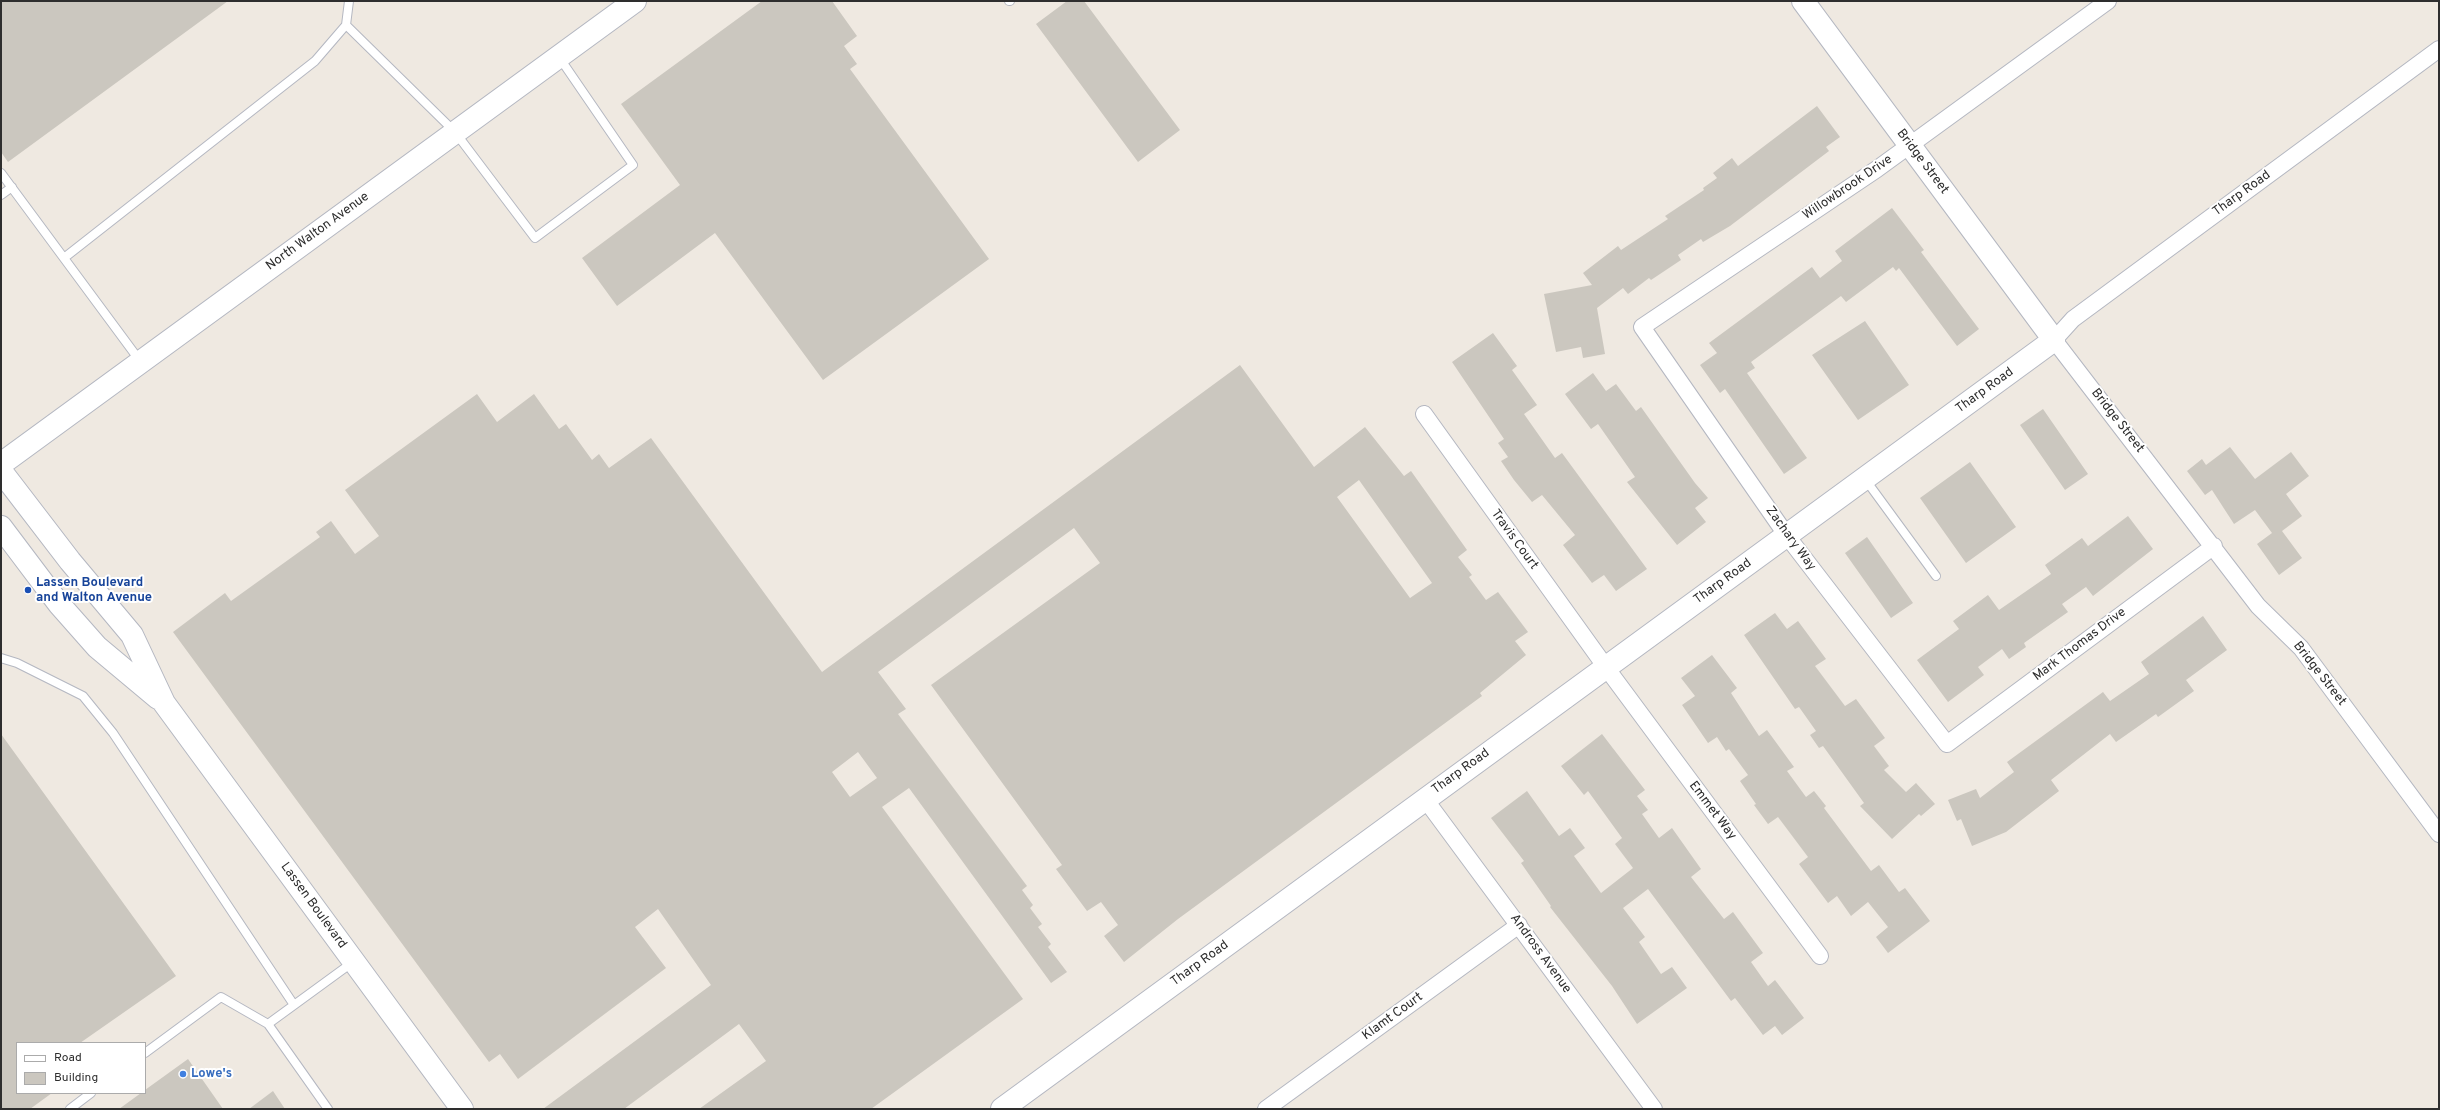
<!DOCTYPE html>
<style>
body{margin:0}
#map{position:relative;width:2440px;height:1110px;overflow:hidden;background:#efe9e1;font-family:Overpass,sans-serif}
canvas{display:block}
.frame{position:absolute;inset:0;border:2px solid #2e2e2e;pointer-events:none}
.legend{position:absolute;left:16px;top:1042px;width:130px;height:52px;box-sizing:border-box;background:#fff;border:1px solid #ababab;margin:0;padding:5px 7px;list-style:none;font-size:12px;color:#2e2e2e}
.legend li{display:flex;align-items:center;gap:8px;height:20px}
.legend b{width:20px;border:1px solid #ababab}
</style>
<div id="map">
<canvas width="2440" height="1110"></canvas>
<div class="frame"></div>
<ul class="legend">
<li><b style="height:5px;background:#fff"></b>Road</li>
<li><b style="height:11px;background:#cbc7bf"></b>Building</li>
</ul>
</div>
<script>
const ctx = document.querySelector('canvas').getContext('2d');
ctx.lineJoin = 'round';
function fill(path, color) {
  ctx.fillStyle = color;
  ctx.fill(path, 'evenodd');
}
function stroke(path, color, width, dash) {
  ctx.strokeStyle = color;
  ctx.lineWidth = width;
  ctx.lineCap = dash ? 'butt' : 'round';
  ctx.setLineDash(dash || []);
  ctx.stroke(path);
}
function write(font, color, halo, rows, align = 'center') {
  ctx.font = font + ' Overpass,sans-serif';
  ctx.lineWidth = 4;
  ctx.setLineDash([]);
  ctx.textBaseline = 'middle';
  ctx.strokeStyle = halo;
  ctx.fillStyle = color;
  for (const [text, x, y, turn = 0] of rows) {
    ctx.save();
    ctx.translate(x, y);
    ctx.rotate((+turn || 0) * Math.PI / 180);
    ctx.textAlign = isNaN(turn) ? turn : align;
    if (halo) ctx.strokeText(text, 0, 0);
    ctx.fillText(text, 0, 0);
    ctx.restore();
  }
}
fill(new Path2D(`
 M1 1H228L8 162 1 152Z
 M762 1H832L857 36 844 46 857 64 850 69 989 259 823 380 715 233 617 306 582 258 680 185 621 104Z
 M1067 1H1084L1180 130 1138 162 1036 24Z
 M1817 106 1840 137 1826 147 1829 151 1730 226 1703 242 1701 239 1678 255 1681 260 1651 280 1649 278 1628 294 1623 288 1597 308 1605 354 1583 358 1581 347 1556 352 1544 294 1592 285 1583 273 1618 246 1621 250 1668 219 1665 216 1704 190 1703 188 1717 178 1713 173 1732 158 1738 166Z
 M1892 208 1924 250 1921 252 1979 329 1957 346 1899 268 1896 271 1893 267 1846 302 1841 296 1751 362 1755 368 1747 373 1807 458 1784 474 1725 389 1720 393 1700 365 1717 353 1709 343 1812 267 1820 278 1842 261 1835 251Z
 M1865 321 1909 385 1858 420 1812 355Z
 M1493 333 1517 366 1512 370 1537 405 1524 414 1555 458 1562 453 1647 569 1616 591 1604 575 1592 583 1563 545 1575 535 1542 495 1532 502 1514 480 1501 461 1508 457 1498 443 1504 439 1452 362Z
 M1240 365 1314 467 1365 427 1404 476 1411 471 1467 550 1458 557 1472 575 1469 577 1486 600 1498 592 1528 632 1515 641 1526 655 1480 693 1482 696 1178 919 1124 962 1104 936 1118 925 1101 902 1087 911 1056 869 1062 865 931 685 1100 563 1074 528 878 672 906 709 898 714 1027 886 1022 890 1033 905 1030 908 1042 924 1038 927 1051 944 1048 947 1067 972 1051 983 909 788 882 807 1023 999 871 1109H699L766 1061 739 1024 624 1109H543L711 985 658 909 635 927 666 968 518 1079 500 1054 489 1062 173 632 225 593 231 601 320 537 316 532 331 521 355 554 379 536 345 490 477 394 497 422 534 394 559 429 566 424 592 460 599 454 609 468 651 438 822 672ZM1359 480 1432 583 1410 598 1337 497ZM858 752 877 778 850 797 832 772Z
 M1593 373 1606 391 1616 384 1636 411 1641 407 1695 483 1708 498 1695 508 1706 522 1677 545 1627 482 1635 477 1598 424 1591 429 1565 394Z
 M2043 409 2088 474 2065 490 2020 425Z
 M2230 447 2255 479 2291 452 2309 476 2286 494 2302 516 2282 531 2302 558 2279 575 2257 544 2272 533 2255 510 2234 524 2212 490 2205 495 2187 471 2202 459 2206 465Z
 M1970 462 2016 527 1966 563 1920 498Z
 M2128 516 2153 549 2093 596 2086 587 2062 604 2068 612 2024 643 2026 647 2009 659 2002 649 1978 667 1984 675 1948 702 1917 660 1959 629 1953 621 1988 595 1999 610 2051 574 2045 565 2082 538 2088 546Z
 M1867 537 1913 603 1891 618 1845 553Z
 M1775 613 1787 629 1798 621 1826 659 1815 666 1845 706 1856 699 1885 738 1874 746 1889 766 1884 770 1906 792 1916 783 1935 804 1921 816 1919 814 1892 839 1860 806 1864 803 1823 746 1819 748 1810 735 1816 731 1799 707 1795 709 1744 635Z
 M2203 616 2227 650 2186 680 2194 691 2158 717 2156 714 2116 742 2110 734 2051 780 2059 791 2006 832 1972 846 1961 819 1957 821 1948 800 1976 789 1980 798 2014 772 2007 762 2103 692 2110 701 2149 674 2141 662Z
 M1712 655 1737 688 1731 693 1759 736 1767 730 1794 767 1787 771 1806 797 1814 791 1826 806 1824 808 1871 871 1879 865 1899 892 1905 888 1930 921 1888 953 1876 937 1888 927 1868 902 1851 916 1837 896 1828 903 1799 864 1808 857 1778 817 1768 824 1754 805 1756 804 1740 781 1748 775 1729 749 1726 751 1717 737 1708 743 1682 705 1695 696 1681 678Z
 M1 734 176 976 80 1043H17V1093H52L30 1109H1Z
 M1602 734 1645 790 1637 796 1648 810 1642 814 1659 838 1672 828 1701 869 1691 877 1724 919 1733 912 1763 953 1751 962 1768 986 1775 980 1804 1018 1782 1035 1775 1026 1763 1035 1735 998 1731 1001 1648 889 1623 908 1645 937 1639 942 1661 974 1672 967 1687 988 1637 1024 1612 986 1550 907 1551 906 1521 863 1524 861 1491 818 1527 791 1559 836 1570 828 1585 848 1574 856 1601 893 1633 868 1615 844 1622 838 1588 791 1584 795 1561 766Z
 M188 1059 223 1109H119L141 1093H145V1090Z
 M273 1091 285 1109H249Z`), '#cbc7bf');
const lane = new Path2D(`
 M1009 1H1010
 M346 25 455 132 535 238 633 165 559 57
 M1 173 140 361
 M1 195 12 187
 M64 258 315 61 346 25 349 1
 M1865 479 1936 576
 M1 658 17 663 83 696 113 733 294 1005
 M268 1024 328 1109
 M145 1053 221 997 268 1024 353 962
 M70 1109 91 1093`);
const street = new Path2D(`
 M2108 1 1877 169 1642 327 1787 536 1947 744 2214 546
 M2439 49 2073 319 2054 340 2258 606 2301 648 2439 834
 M1424 414 1605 666 1820 956
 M1425 799 1654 1109
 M1266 1109 1519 925`);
const secondary = new Path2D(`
 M1 464 635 1
 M1 471 70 561 132 635 164 703 462 1109
 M1 527 59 604 97 647 158 698
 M1002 1109 2054 340 1803 1`);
stroke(lane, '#b4b7c1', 10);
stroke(street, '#b4b7c1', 18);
stroke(secondary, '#b4b7c1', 24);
stroke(lane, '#fff', 8);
stroke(street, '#fff', 16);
stroke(secondary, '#fff', 22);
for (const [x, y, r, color] of [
 [28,590,4,"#1a4fb4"],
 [183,1074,4,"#3f7fe0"]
]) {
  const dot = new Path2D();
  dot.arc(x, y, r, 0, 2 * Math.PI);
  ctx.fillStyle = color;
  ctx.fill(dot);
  stroke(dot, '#fff', 1.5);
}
write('13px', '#2e2e2e', '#fff', [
 ["Bridge Street",1922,162,53],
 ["Willowbrook Drive",1848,188,-34],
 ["Tharp Road",2242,194,-36],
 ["North Walton Avenue",318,232,-36],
 ["Tharp Road",1985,391,-36],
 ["Bridge Street",2117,421,52],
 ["Zachary Way",1790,539,54],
 ["Travis Court",1514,540,54],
 ["Tharp Road",1723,582,-36],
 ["Mark Thomas Drive",2080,645,-37],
 ["Bridge Street",2319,674,52],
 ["Tharp Road",1461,772,-36],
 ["Emmet Way",1712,811,53],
 ["Lassen Boulevard",313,906,54],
 ["Andross Avenue",1540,954,54],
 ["Tharp Road",1200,964,-36],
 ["Klamt Court",1393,1017,-36]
]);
write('bold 13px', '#164399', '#fff', [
 ["Lassen Boulevard",36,583],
 ["and Walton Avenue",36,598]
], 'left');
write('bold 13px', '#366cbe', '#fff', [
 ["Lowe's",191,1074]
], 'left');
</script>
